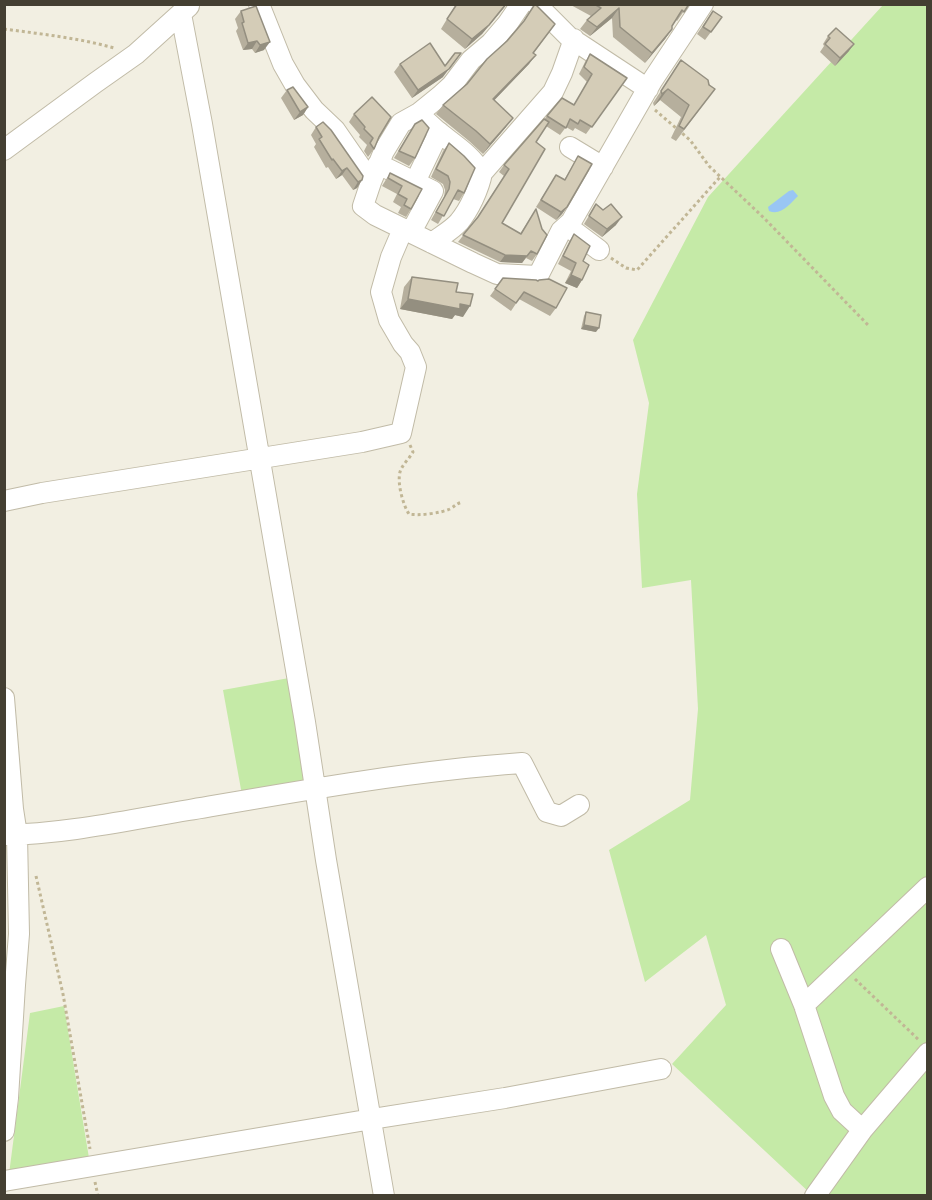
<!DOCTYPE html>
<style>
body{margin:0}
#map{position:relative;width:932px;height:1200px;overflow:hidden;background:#f2efe2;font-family:"Public Sans",sans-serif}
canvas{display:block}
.frame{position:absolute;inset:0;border:6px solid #443f32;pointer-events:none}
</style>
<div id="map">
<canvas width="932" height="1200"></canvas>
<div class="frame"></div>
</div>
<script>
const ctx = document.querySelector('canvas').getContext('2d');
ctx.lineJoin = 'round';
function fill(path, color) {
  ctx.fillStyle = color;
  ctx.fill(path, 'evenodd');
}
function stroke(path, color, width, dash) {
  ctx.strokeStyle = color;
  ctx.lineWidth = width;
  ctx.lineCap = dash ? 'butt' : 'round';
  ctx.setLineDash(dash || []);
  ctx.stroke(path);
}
fill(new Path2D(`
 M883 5H927V1195H812L672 1064 726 1005 706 935 645 982 609 850 690 800 698 709 691 580 642 588 637 494 649 403 633 340 708 197Z
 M289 678 307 783 242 795 223 690Z
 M64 1006 89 1158 9 1174 30 1013Z`), '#c5eaa7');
fill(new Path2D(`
 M793 190 798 196C790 204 781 216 769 211L768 207 789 191Z`), '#99c6f4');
const minor = new Path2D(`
 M259 4 283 64 295 85 314 110 335 130 371 182
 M521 4 508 23 491 43 471 60 452 85 440 96 419 113 401 123 384 151 371 182 363 206 375 215 473 263 497 274 538 276 561 231 571 222 652 81 703 4
 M536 4 569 37 648 89
 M181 14 202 124 305 722 326 860 384 1196
 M419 113C424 119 430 125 436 130 453 144 471 154 482 173 479 189 469 210 459 222 452 230 441 236 432 243
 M570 147 603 167
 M4 150 95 83 136 54 189 6
 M378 164 433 191 411 232
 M482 173 553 92 562 73 574 39
 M415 182 439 132
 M567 226 599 250
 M4 501 42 493 362 442 401 433 416 367 410 352 403 344 389 320 381 292 391 257 403 229
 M4 698 13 809 17 835 19 934 15 985 8 1098 4 1131
 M4 835C66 834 128 820 189 810 299 791 410 771 522 763L547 812 561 816 579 805
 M781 949 804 1005 834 1096 842 1111 855 1123 863 1129
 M804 1005 928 887
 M4 1181 372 1119 505 1098 661 1069
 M815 1196 863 1129 928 1053`);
stroke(minor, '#c1bba7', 22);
stroke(new Path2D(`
 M4 29C41 34 79 38 114 48
 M655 110 690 140 709 166 764 218 868 325
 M611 258 626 268 637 270 720 177
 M410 445 413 452C409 459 402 465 400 472 397 483 403 505 409 514 419 516 441 513 450 509 455 506 457 503 463 502
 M36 876 63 994 90 1149
 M855 979 920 1041
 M95 1182 98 1196`), '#c1b695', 3, [3, 3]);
stroke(minor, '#fff', 20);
fill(new Path2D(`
 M456 4H507L482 34 465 49 441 29Z
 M569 4H689L677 21 676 20 672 26V29L665 39 645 63 613 37 612 18 590 36 580 29 587 20 591 16Z
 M241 11 264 50 255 53 252 49 243 50 236 31 238 28 235 19Z
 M713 11 722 17 705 40 697 34Z
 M555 24 534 53 529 64 494 100 506 127 483 154 469 141 436 114 443 105 467 84Z
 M828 36 849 51 835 66 820 52 824 46 823 44Z
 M590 54 627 78 586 134 575 128 573 131 566 127 560 135 546 126 536 142 502 223 520 234 536 209 537 254 532 261 526 258 522 263 500 262 458 242 476 219 504 176 499 172 504 165 547 116 574 105 587 82 579 74 585 62Z
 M681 60 715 89 676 141 671 138 681 117 660 100 654 106 653 103Z
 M400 64 443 77 412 98 394 72Z
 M287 90 308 107 303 115 294 120 281 98Z
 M354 114 379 137 374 149 368 157 364 151 367 145 359 137 360 135 349 122Z
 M415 124V158L409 166 394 158Z
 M316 127 362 180 357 188 353 190 342 175 336 179 328 167 326 168 314 147 316 144 311 135Z
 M449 143 464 193 459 201 453 199 438 224 431 220 444 197 445 190 443 184 431 177 443 151Z
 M578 156 567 207 562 214 556 220 536 207 556 175 564 180Z
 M390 173 422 189 411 209 406 217 398 213 401 207 393 202 397 194 382 186Z
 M596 204 616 225 602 237 584 224Z
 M574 234 583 261 582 280 577 288 565 283 571 271 558 264 569 242Z
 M412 277 456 292 463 317 455 315 452 319 400 309 404 287Z
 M503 278 556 308 550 316 519 299 511 311 490 296Z
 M586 312 596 332 581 329 584 316Z`), '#b6af9d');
fill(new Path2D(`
 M506 4H507L482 34 465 49 472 39Z
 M619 8 612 18 590 36 597 27Z
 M672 29 665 39 645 63 652 53Z
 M257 41 252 49 243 50 248 43Z
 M270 42 264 50 255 53 260 45Z
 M854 44 849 51 835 66 840 58Z
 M461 53 443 77 412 98 418 90Z
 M536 55 529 64 486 109 493 99Z
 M668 89 660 100 654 106 662 94Z
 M308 107 303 115 294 120 300 112Z
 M513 118 506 127 483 154 490 144Z
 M347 168 342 175 336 179 342 171Z
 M362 180 357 188 353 190 358 182Z
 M567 207 562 214 556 220 561 212Z
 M622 217 616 225 602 237 607 229Z
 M505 255 527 256 522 263 500 262Z
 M571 275 582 280 577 288 565 283Z
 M408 299 460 304 470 306 463 317 455 315 452 319 400 309Z
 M584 325 599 328 596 332 581 329Z`), '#948f80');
const building = new Path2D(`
 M457 4H506L489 25 472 39 447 19Z
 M535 4 555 24 533 53 536 55 493 99 513 118 490 144 476 131 443 105 467 84 487 59 507 41 524 21Z
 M594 4H689L684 12 682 10 672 26V29L652 53 620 27 619 8 597 27 587 20 601 8Z
 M256 6 270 42 260 45 257 41 248 43 242 23 244 22 241 11Z
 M713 11 722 17 711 32 703 27Z
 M836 28 854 44 840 58 825 44 830 38 828 36Z
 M430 43 445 66 455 53H461L449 69 418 90 400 64Z
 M590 54 627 78 592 127 580 120 578 124 570 119 566 128 547 116 562 98 574 105 592 74 584 67Z
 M681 60 708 80 709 85 715 89 684 129 679 126 689 105 668 89 662 94 661 91Z
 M293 87 308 107 300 112 287 90Z
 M372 97 391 117 379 137 374 149 370 143 373 138 364 129 365 127 354 114Z
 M544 119 549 122 536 142 545 149 502 223 521 234 536 209 542 229 547 235 537 254 531 251 527 256 505 255 463 235 478 217 509 169 504 165Z
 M422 120 429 128 415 158 399 151 415 124Z
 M323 122 331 130 363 176 362 180 358 182 347 168 342 171 333 159 332 160 319 139 322 137 316 127Z
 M449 143 464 156 475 168 464 193 458 190 444 216 436 212 449 189 450 182 448 176 436 169Z
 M578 156 592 164 567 207 561 212 541 200 556 175 565 180Z
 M390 173 422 189 411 209 404 205 407 199 398 194 402 186 388 178Z
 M596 204 603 210 611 204 622 217 607 229 589 216Z
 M574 234 590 246 583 261 589 265 582 280 571 275 576 263 563 256Z
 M412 277 458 283 456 292 473 294 470 306 460 304V309L408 299Z
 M503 278 536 280 538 281 539 280 549 279 567 288 556 308 524 292 516 303 495 289Z
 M586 312 601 315 599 328 584 325Z`);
fill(building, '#d4ccb7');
stroke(building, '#948f80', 1.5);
</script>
